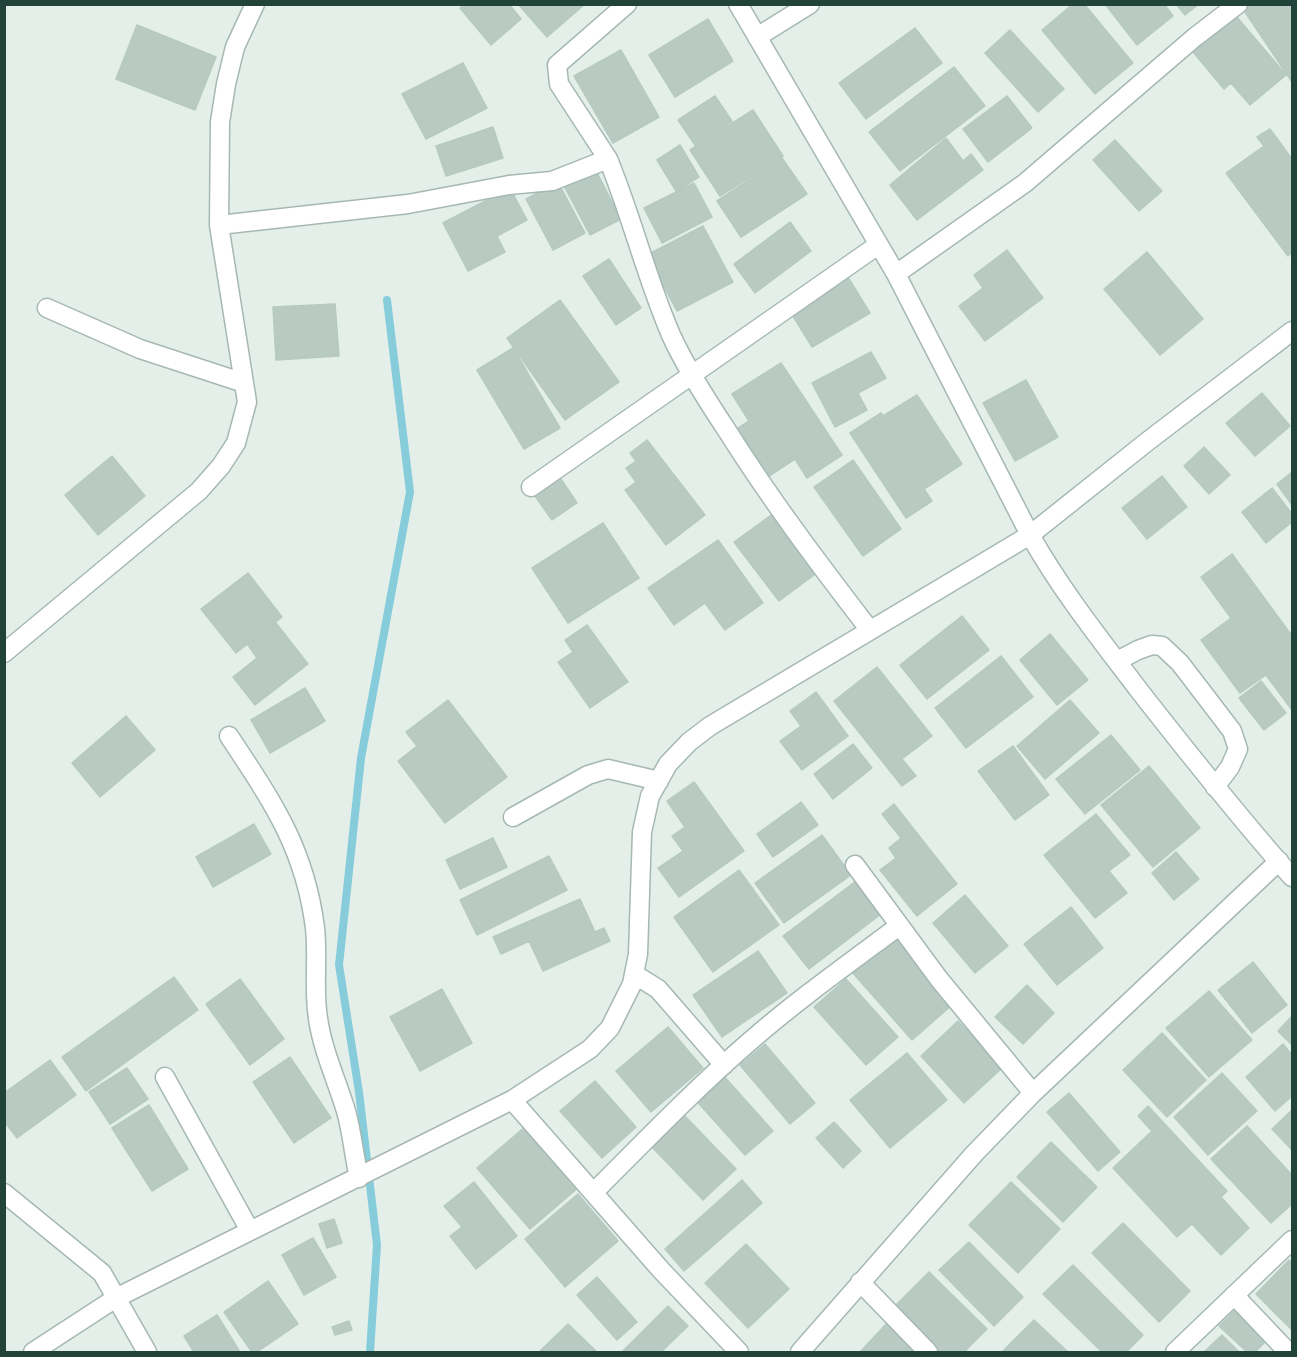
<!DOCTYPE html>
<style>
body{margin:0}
#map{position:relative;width:1297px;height:1357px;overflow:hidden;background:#e4efea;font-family:Lato,sans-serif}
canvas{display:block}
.frame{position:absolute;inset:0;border:6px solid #21433a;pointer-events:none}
</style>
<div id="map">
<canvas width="1297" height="1357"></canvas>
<div class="frame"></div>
</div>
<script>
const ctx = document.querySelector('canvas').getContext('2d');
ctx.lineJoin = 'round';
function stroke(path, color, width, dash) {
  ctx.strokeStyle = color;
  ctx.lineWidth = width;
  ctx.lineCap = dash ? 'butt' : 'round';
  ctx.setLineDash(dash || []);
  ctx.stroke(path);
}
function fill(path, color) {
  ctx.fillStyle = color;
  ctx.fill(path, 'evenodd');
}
stroke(new Path2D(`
 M370 1352 377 1245 359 1092 339 965 361 758 410 492 387 300`), '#86ccda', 8);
const building = new Path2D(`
 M465 4H509L521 19 491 45 460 8Z
 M518 4H585L547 37Z
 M1073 4H1084L1133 63 1095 94 1042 30Z
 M1105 4H1164L1173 16 1137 45Z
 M1176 4H1199L1185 15Z
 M1243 4H1292V82L1241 6Z
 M1236 16 1286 75 1250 105 1231 83 1224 89 1193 52Z
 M708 19 733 61 675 97 649 55Z
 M137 25 216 57 195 110 116 79Z
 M915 28 942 63 866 119 839 83Z
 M1010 30 1064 89 1038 112 985 53Z
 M621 50 659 117 613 143 574 76Z
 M463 63 487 108 426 139 402 94Z
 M954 67 985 106 900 171 869 132Z
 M715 96 732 121 695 145 678 120Z
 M1007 96 1032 128 988 162 963 129Z
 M753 110 783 156 720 196 690 150Z
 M493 127 503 158 446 176 436 146Z
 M1270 129 1292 159V252L1288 256 1226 173 1264 146 1257 137Z
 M946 138 963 161 971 154 983 170 917 220 890 185Z
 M1115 140 1162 191 1139 211 1093 160Z
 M680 145 699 177 676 191 657 160Z
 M782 158 807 194 741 237 717 201Z
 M594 167 621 219 590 235 563 184Z
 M558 182 585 233 553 250 526 199Z
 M694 183 712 217 662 243 644 208Z
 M510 188 527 220 497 236 505 252 468 271 443 223Z
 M790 222 811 251 755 293 734 264Z
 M703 226 733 282 677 311 647 255Z
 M1007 250 1043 298 985 341 959 306 983 288 974 275Z
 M1147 252 1203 319 1160 355 1104 289Z
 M609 259 641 308 616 325 583 276Z
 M846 274 870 313 812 347 788 308Z
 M560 300 619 382 565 420 507 338Z
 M335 304 339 356 276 360 273 307Z
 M513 348 560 428 524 449 477 370Z
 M871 352 886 378 858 393 867 410 835 427 812 383Z
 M781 363 842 455 807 478 795 459 763 480 732 432 749 421 732 394Z
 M1026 380 1058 437 1015 461 983 403Z
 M1262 393 1290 426 1255 456 1226 423Z
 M917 395 962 464 924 489 932 501 906 518 850 433 881 413 883 416Z
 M647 440 705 515 666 545 625 490 636 482 626 468 636 461 630 453Z
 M1204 447 1230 475 1209 494 1184 466Z
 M112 456 145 496 98 535 65 495Z
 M853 460 901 529 863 556 814 487Z
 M1292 472V505L1277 484Z
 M1162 476 1187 507 1147 539 1122 508Z
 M561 479 577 503 552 520 535 496Z
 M1272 488 1292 514V522L1266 543 1242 512Z
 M774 513 818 572 779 601 734 542Z
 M603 523 639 578 568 623 532 568Z
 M718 540 763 603 725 630 705 603 674 625 648 588Z
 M1232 554 1292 636V710L1266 675 1240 693 1201 640 1231 618 1201 577Z
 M248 573 282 617 236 653 201 609Z
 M962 616 989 650 927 699 900 665Z
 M276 623 308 664 255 705 233 677 257 658 248 645Z
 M587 625 628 682 590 708 558 662 573 652 565 640Z
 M1050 634 1088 680 1057 705 1020 660Z
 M1001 656 1033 697 966 748 935 708Z
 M877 667 932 736 902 759 916 776 902 786 834 701Z
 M1261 681 1286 713 1264 730 1239 698Z
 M305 688 325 721 270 753 251 720Z
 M816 692 848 736 802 770 780 741 801 726 790 711Z
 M448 700 507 777 445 823 398 761 417 746 406 732Z
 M1070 700 1099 733 1045 779 1017 746Z
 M126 716 155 750 100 797 72 763Z
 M1111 735 1140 770 1085 814 1056 779Z
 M853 744 872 768 833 799 814 774Z
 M1013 746 1049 795 1015 820 978 771Z
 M1149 766 1200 828 1153 867 1101 805Z
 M694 782 744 851 679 897 658 868 683 851 672 836 685 827 667 801Z
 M801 802 818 825 773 857 757 834Z
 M894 804 957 884 917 916 880 870 896 858 889 848 901 838 882 814Z
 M1096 814 1130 855 1109 871 1127 893 1095 918 1044 855Z
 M254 824 271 854 213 887 196 857Z
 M822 835 851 875 784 923 755 883Z
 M493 838 507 867 460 889 446 860Z
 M1176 852 1199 879 1174 900 1152 873Z
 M549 856 567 890 477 935 460 900Z
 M739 870 779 925 713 972 674 917Z
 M856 881 881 914 809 969 783 936Z
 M965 895 1008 946 975 973 933 923Z
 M580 899 595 932 604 928 610 941 543 971 529 941 501 954 493 937Z
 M1071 907 1103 948 1057 985 1024 944Z
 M893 936 952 1005 912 1040 852 972Z
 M758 951 787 993 722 1037 693 995Z
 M1253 962 1287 1005 1252 1033 1218 990Z
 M174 977 198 1010 86 1091 62 1057Z
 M240 979 284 1039 250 1065 206 1004Z
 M846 979 898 1037 866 1065 814 1007Z
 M1027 985 1054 1013 1023 1044 995 1017Z
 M442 989 472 1043 420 1071 390 1017Z
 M1209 991 1252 1040 1209 1077 1166 1028Z
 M1292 1016V1045L1278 1031Z
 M958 1021 1002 1068 964 1103 921 1056Z
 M668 1027 703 1068 651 1112 616 1071Z
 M1162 1033 1206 1080 1167 1117 1123 1070Z
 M765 1044 815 1103 790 1124 740 1065Z
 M1283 1044 1292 1055V1096L1275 1111 1246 1077Z
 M907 1053 947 1100 890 1148 850 1100Z
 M290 1057 331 1118 294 1143 253 1082Z
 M50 1060 76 1095 17 1138 4 1121V1093Z
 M127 1068 148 1099 110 1124 89 1092Z
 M721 1073 773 1131 745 1155 693 1097Z
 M1222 1073 1257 1111 1208 1155 1174 1117Z
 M595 1081 636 1127 602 1158 560 1111Z
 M1069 1093 1120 1152 1098 1171 1047 1112Z
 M149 1105 188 1169 152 1191 112 1128Z
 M1148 1106 1227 1191 1221 1197 1249 1228 1221 1255 1192 1224 1177 1237 1113 1168 1152 1131 1138 1116Z
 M1292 1110V1150L1272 1129Z
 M682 1113 736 1169 703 1200 649 1144Z
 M834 1122 861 1151 843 1168 816 1138Z
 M526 1126 579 1187 530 1229 477 1168Z
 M1247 1126 1292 1175V1204L1271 1223 1211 1159Z
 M1051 1142 1097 1187 1063 1222 1017 1177Z
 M742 1180 762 1203 684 1271 665 1249Z
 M474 1182 517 1236 476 1269 450 1236 462 1227 444 1206Z
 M1011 1182 1060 1229 1018 1273 969 1225Z
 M578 1194 618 1241 565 1287 525 1239Z
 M334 1219 342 1243 327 1248 319 1224Z
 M1123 1223 1190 1291 1159 1322 1092 1253Z
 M313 1238 336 1277 304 1295 282 1255Z
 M969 1242 1023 1297 994 1326 939 1270Z
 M746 1244 789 1289 748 1328 705 1283Z
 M1289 1260 1292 1264V1330L1256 1294Z
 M1073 1265 1143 1335 1126 1352H1102L1043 1294Z
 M929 1272 987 1329 964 1352H935L891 1310Z
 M597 1277 637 1322 617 1340 577 1295Z
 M268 1281 298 1324 257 1352H252L224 1312Z
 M668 1306 688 1326 661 1352H622Z
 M1237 1308 1269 1338 1255 1352H1247L1219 1326Z
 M217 1315 240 1352H194L184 1336Z
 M1034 1320 1068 1352 1003 1351Z
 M349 1321 352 1330 335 1335 332 1327Z
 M889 1321 922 1352H860Z
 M568 1324 597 1352H539Z
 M1222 1335 1239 1352H1204Z`);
fill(building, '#b9cac3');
stroke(building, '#b5cac1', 1.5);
const minor = new Path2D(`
 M757 37 810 4
 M608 159 559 84 557 65 627 4
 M219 225 408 204 509 185 552 181 608 159C632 217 646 277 671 335 686 368 706 399 726 429 770 499 819 564 869 629
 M896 274 1025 183 1195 37 1238 4
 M47 308 140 349 244 383
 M1292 331 1148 441 1030 535C1061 590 1100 639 1138 689 1188 753 1238 816 1292 877
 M531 487 878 245
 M4 653 199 491 221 466 236 443 247 402 219 225 220 122 226 84 235 47 255 4
 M1117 661 1138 650 1152 645 1162 646 1180 663 1232 731 1238 749 1230 767 1215 787
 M229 736C272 801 305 848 315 928 318 955 314 983 317 1010 320 1045 336 1078 346 1111 352 1132 354 1156 359 1178
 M513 817 588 775 608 769 659 781
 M855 865 939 979 1033 1093
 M634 974 658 989 724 1065
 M165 1077 249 1229
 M512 1100 661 1270 739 1352
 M594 1192C644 1142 694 1090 748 1043 796 1001 848 964 899 926
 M4 1193 102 1273 147 1352
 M860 1282 928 1352
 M1234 1295 1288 1352
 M33 1352 116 1298 512 1100 590 1049 610 1028 632 984 638 954 642 832 650 796 668 764 689 742 710 726 1030 535 896 274 738 4
 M800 1352 974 1154 1033 1093 1279 861
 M1175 1352 1292 1240`);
stroke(minor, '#a6b8b2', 21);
stroke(minor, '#fff', 18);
</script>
